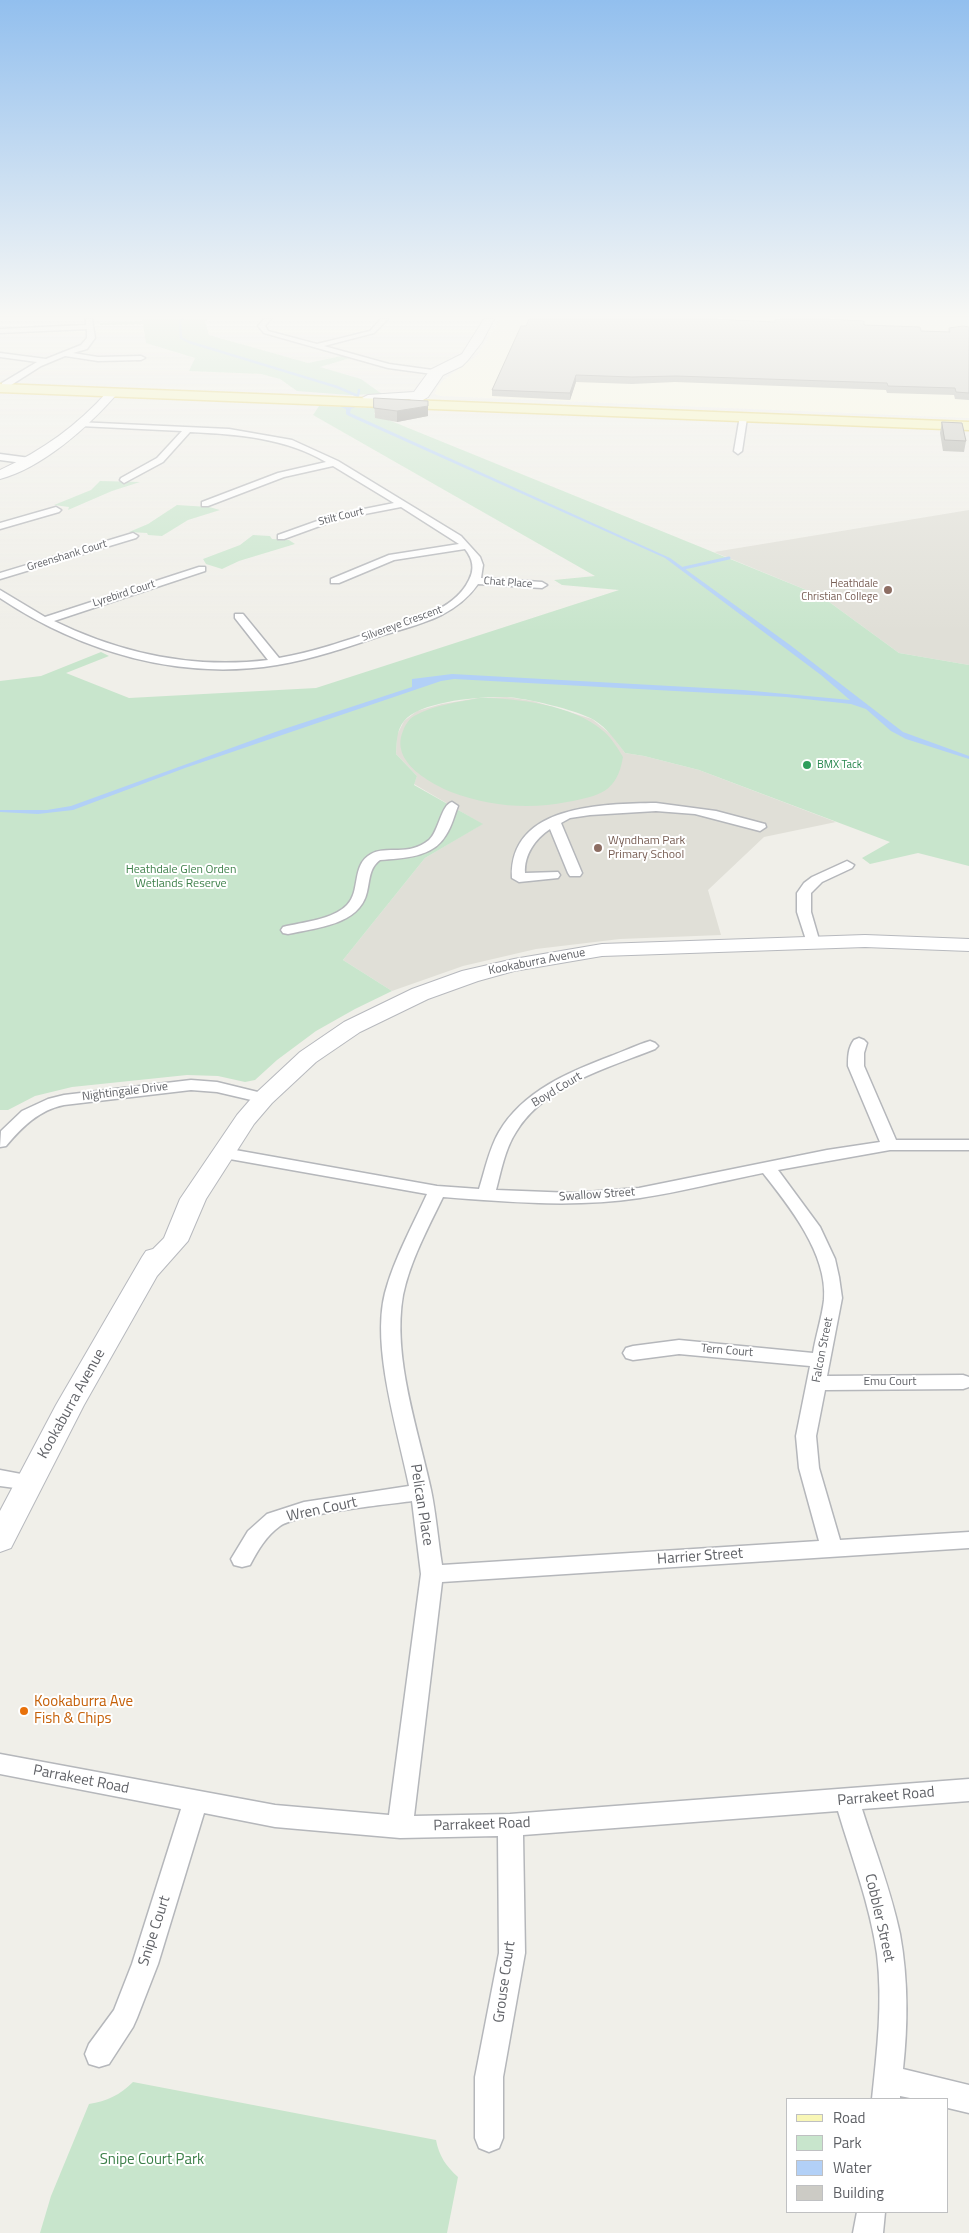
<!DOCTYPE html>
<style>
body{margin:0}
#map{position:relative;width:969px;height:2233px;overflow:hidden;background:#f0efe9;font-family:"Titillium Web",sans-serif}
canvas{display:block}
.legend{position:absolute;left:786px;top:2098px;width:162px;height:115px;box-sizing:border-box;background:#fff;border:1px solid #bfc0c2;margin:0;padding:6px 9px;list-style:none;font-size:15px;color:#606267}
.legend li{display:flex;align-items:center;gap:10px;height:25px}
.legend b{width:25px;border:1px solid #bfc0c2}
</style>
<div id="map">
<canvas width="969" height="2233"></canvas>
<ul class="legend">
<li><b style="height:6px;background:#f8f6b6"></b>Road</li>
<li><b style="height:14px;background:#c8e5cc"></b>Park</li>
<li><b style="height:14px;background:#b2d0f7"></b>Water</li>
<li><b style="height:14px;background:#cccbc5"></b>Building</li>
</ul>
</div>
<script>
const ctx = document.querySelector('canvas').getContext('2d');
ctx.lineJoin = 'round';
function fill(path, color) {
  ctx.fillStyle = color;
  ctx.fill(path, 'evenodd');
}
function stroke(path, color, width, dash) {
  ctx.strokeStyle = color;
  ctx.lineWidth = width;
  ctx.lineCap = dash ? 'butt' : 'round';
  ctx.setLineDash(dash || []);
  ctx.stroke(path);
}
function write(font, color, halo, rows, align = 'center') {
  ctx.font = font + ' "Titillium Web",sans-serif';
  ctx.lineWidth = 4;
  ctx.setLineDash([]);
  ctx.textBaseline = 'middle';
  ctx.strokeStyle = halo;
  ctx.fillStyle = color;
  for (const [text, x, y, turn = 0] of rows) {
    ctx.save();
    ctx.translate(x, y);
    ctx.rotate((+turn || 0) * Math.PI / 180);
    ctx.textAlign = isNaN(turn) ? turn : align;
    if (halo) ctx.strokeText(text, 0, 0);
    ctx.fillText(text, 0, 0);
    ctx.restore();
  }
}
fill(new Path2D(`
 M500 319H969V418L441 396 435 394 438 386 445 379 478 355Z`), '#fbf9e3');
fill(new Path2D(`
 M969 510V665L899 653 821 596 714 552Z
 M507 697 533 701 592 719 612 735 625 753 644 756 699 770 836 822 764 837 708 890 721 935 620 939 536 949 463 966 392 991 343 960 425 858 482 824 414 784 417 776 396 754 397 735 404 721 417 711 442 704 478 698Z`), '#e0dfd7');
fill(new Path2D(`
 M142 319H208L205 321 209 335 308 363 341 356 350 358 320 367 361 379 382 394 349 395 297 391 280 379 261 374 189 371 195 358 146 343 143 324 100 325V323L142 321Z
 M319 406 377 408 374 414 821 596 899 653 969 665V866L918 853 870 864 862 858 890 842 699 770 644 756 625 753C616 741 607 728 594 720 577 710 526 698 506 697 481 696 420 701 404 721 396 731 397 742 396 754L417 776 414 785 483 824 425 858 343 960 392 991 355 1009 316 1031 277 1060 255 1080 245 1082 218 1076 187 1075 72 1087 35 1096 8 1110H0V681L41 676 101 652 109 656 66 673 129 698 316 688 619 590 562 585 554 580 595 576 313 415Z
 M100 481 140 482 112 491 68 510 69 507 54 505 91 490Z
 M177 505 209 507 220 510 188 520 162 536 148 535 147 533 129 532 148 524Z
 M253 535 270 536 272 539 289 540 295 544 239 561 222 569 206 564 203 559 240 545Z
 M480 698C517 698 573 705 602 730 611 737 617 747 623 757 617 792 600 796 567 802 529 810 488 806 451 792 428 782 390 761 403 731 405 725 409 719 414 716 434 705 458 702 480 698Z
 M133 2082 436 2140C439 2156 446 2166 458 2177L447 2233H40L51 2196 89 2104C107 2101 120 2095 133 2082Z`), '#c8e5cc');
fill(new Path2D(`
 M342 405 359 406 351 409 350 413 670 558 790 645 903 732 969 756V759L906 739 891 731 866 709 851 704 786 697 454 679 441 681 185 768 73 810 38 814 0 812V810H47L71 806 278 731 412 687V679L452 674 743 690 850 700 821 675 665 558 349 416 346 414V409L339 406Z`), '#b2d0f7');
stroke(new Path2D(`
 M183 319 180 321 181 338 189 342 337 387 358 396 359 390`), '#b2d0f7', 2.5);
stroke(new Path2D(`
 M684 568 729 558`), '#b2d0f7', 3);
const street = new Path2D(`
 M86 319H92L95 338 87 349 73 353 98 357 141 356 145 358 141 360 98 361 65 356 41 366 8 387H2V383L37 362 0 357V353L46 359 81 345 87 338V329L0 333V329L86 325Z
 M264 319H271L265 326 268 331 317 344 370 331 381 319H388L374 333 324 346 389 364 440 371 444 373 440 375 388 368 264 333 258 326Z
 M740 416 747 418 742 451 738 454 734 451Z
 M77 422 229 429 292 440 338 461 461 536 480 557 483 565 481 578 542 582 547 585 542 588 478 584C455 617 419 624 383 635 348 647 313 659 277 665 180 681 81 652 0 598V590L45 617 199 567H205V571L54 621C122 654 193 669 268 660L235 618V614H243L279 658C313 652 345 641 378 630 409 620 453 613 469 580 475 569 473 559 465 549L394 560 339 583H331V579L389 555 459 544 401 507 339 519 284 539H278V535L334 515 394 503 333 466 284 477 208 506H202V502L278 473 326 462C286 438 236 434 190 432L163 462 124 483 120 480 121 478 157 458 182 431 80 426H77Z
 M0 454 30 458 34 461 30 464 0 460Z
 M56 507 61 510 59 512 0 529V523Z
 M133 533 138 536 136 538 0 579V573Z
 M452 802 458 806C454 816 452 826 446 835 433 858 403 858 380 860 369 868 370 880 367 892 360 925 315 928 288 934L283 933 281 930 283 927C303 922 332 920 347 905 361 891 351 865 371 854 386 845 409 857 429 840 439 831 441 805 452 802Z
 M656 803 716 811 765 824 766 827 760 831 695 814 656 811 590 815 570 818 561 823 582 873 580 876H570L568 873 550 829C535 839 524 855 525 873L558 872 560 875 558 878 519 882 512 878C509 804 604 804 656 803Z
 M847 861 854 865 852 868 822 882 811 893V912L820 943 818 946H808L797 912V893L804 883 812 877Z
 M859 1038 864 1040 867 1043 864 1053V1066L896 1140H969V1150H890L778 1170 820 1227 835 1259 839 1277 842 1298 827 1376 963 1375 969 1377V1387L963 1389 825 1390 816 1436 819 1468 840 1540 969 1532V1548L442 1582 414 1816 510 1814 969 1779V1801L862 1809C875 1850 891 1891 900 1934 908 1978 908 2024 903 2069L969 2085V2113L948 2108V2099H915L900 2096V2099H872C877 2051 883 2003 877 1954 870 1905 852 1858 838 1811L523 1835 525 1953 503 2077V2138L499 2148 489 2152 479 2148 475 2138V2077L499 1953 498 1836 400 1838 275 1827 204 1813 158 1964 137 2018 133 2027 109 2064 99 2067 89 2064 85 2054 89 2044 114 2010 132 1964 181 1809 0 1774V1754L275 1805 389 1815 421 1574 412 1501C384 1505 300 1513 280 1526 266 1536 258 1550 250 1565L242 1567 234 1565 231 1559 248 1531 267 1514 304 1502 409 1486C398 1431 371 1347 385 1293 394 1259 412 1227 427 1194L224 1158 218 1157 216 1153 218 1149 224 1148 437 1186 479 1189C485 1170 489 1149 499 1132 523 1091 569 1072 611 1056 624 1051 637 1045 650 1041L655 1043 658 1046 655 1049C608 1068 544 1085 516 1132 505 1149 501 1171 496 1190L573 1193 639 1188 827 1150 880 1142 848 1066C848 1057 848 1048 854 1040ZM763 1173C789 1206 828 1254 824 1300 822 1317 816 1335 813 1353L679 1340 633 1346 626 1348 623 1353 626 1358 633 1360 679 1354 810 1366 796 1436 799 1468 819 1541 442 1565C438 1540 436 1514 431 1490 418 1429 392 1357 403 1295 410 1261 428 1228 443 1197 508 1202 574 1208 640 1198 681 1192 722 1181 763 1173Z
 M191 1080 217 1082 270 1095 272 1098 270 1101 264 1103 217 1092 191 1090 64 1105C39 1110 22 1127 6 1146L0 1147 1 1131 22 1111 48 1099 64 1095Z
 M0 1470 37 1477 40 1482 37 1487 30 1490 0 1486Z
 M857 2212H885L883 2233H853Z`);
const secondary = new Path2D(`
 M484 319H494L482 342 468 360 462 366 443 375 428 397 418 403 409 399 368 401 362 398 368 395 414 392 430 370 462 354Z
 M112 390 116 391 118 393 116 395C88 427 42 468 0 479V470C42 451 78 425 108 391Z
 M865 935 969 939V951L865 947 602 956 514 971 478 981 428 999 360 1032 316 1062 272 1103 254 1124 206 1199 188 1241 157 1276 84 1405 11 1548 0 1552V1511L56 1405 142 1257 146 1251 153 1249 164 1238 180 1199 237 1115 256 1093 300 1052 344 1022 412 989 462 971 514 959 602 944Z`);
const primary = new Path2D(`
 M0 384 969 422V430L0 392Z`);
stroke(street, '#b5b7bb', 3);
stroke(secondary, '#b7b9be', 2);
stroke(primary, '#e5d36d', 3);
fill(street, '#fff');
fill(secondary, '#fff');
fill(primary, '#f8f6b6');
fill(new Path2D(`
 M713 320 864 325 921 331 948 332 949 328 969 327V400L955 399 954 395 887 393 886 390 675 382 632 384 576 382 570 400 492 396V390L526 326Z
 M374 398 428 416 397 422 375 418Z
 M942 422 966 441 964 452 943 451 940 433Z`), '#afafa9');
fill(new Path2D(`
 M576 375V382L570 400V393Z
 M428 406V416L397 422V411Z`), '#8f8e8a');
const building = new Path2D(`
 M529 319H713L775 322V320L781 319H825L864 321V325L920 327 921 331 950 332 949 328 963 326 969 327V393L956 392 955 388 888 386 887 383 676 376 632 377 576 375 570 393 492 390 521 326H526Z
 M374 398 428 401V406L397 411 374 408Z
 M942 422 962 423 966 441 945 440Z`);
fill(building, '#cccbc5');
stroke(building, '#8f8e8a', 1);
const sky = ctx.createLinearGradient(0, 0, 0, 632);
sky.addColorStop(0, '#92bfee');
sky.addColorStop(0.5, '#f8f8f5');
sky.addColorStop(1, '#f8f8f500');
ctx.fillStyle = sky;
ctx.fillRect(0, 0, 969, 632);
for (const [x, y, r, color] of [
 [888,590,5,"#8d6e63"],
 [807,765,5,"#2e9e5b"],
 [598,848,5,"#8d6e63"],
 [24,1711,5,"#e8710a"]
]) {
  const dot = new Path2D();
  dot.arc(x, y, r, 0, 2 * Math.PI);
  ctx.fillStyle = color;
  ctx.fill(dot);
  stroke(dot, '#fff', 2);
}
write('11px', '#606267', '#fff', [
 ["Stilt Court",341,517,-14],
 ["Greenshank Court",67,556,-17],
 ["Chat Place",508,583,4],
 ["Lyrebird Court",124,594,-18],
 ["Silvereye Crescent",402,624,-20]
]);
write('11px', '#785e54', '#fff', [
 ["Heathdale",878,584],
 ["Christian College",878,597]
], 'right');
write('11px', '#27864d', '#fff', [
 ["BMX Tack",817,765]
], 'left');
write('12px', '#785e54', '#fff', [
 ["Wyndham Park",608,841],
 ["Primary School",608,855]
], 'left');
write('12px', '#3e804a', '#fff', [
 ["Heathdale Glen Orden",181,870],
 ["Wetlands Reserve",181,884]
]);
write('12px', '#606267', '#fff', [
 ["Kookaburra Avenue",537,962,-11],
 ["Boyd Court",557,1090,-31],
 ["Nightingale Drive",125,1092,-7],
 ["Swallow Street",597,1195,-4],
 ["Falcon Street",823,1350,-79],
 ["Tern Court",727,1351,5],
 ["Emu Court",890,1382]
]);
write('15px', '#606267', '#fff', [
 ["Kookaburra Avenue",72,1404,-61],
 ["Pelican Place",421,1505,81],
 ["Wren Court",322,1510,-12],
 ["Harrier Street",700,1557,-4],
 ["Parrakeet Road",81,1780,11],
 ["Parrakeet Road",886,1797,-5],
 ["Parrakeet Road",482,1825,-2],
 ["Cobbler Street",879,1918,77],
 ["Snipe Court",155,1931,-72],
 ["Grouse Court",505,1982,-82]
]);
write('15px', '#c56008', '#fff', [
 ["Kookaburra Ave",34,1702],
 ["Fish & Chips",34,1719]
], 'left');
write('15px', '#3e804a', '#fff', [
 ["Snipe Court Park",152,2160]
]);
</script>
